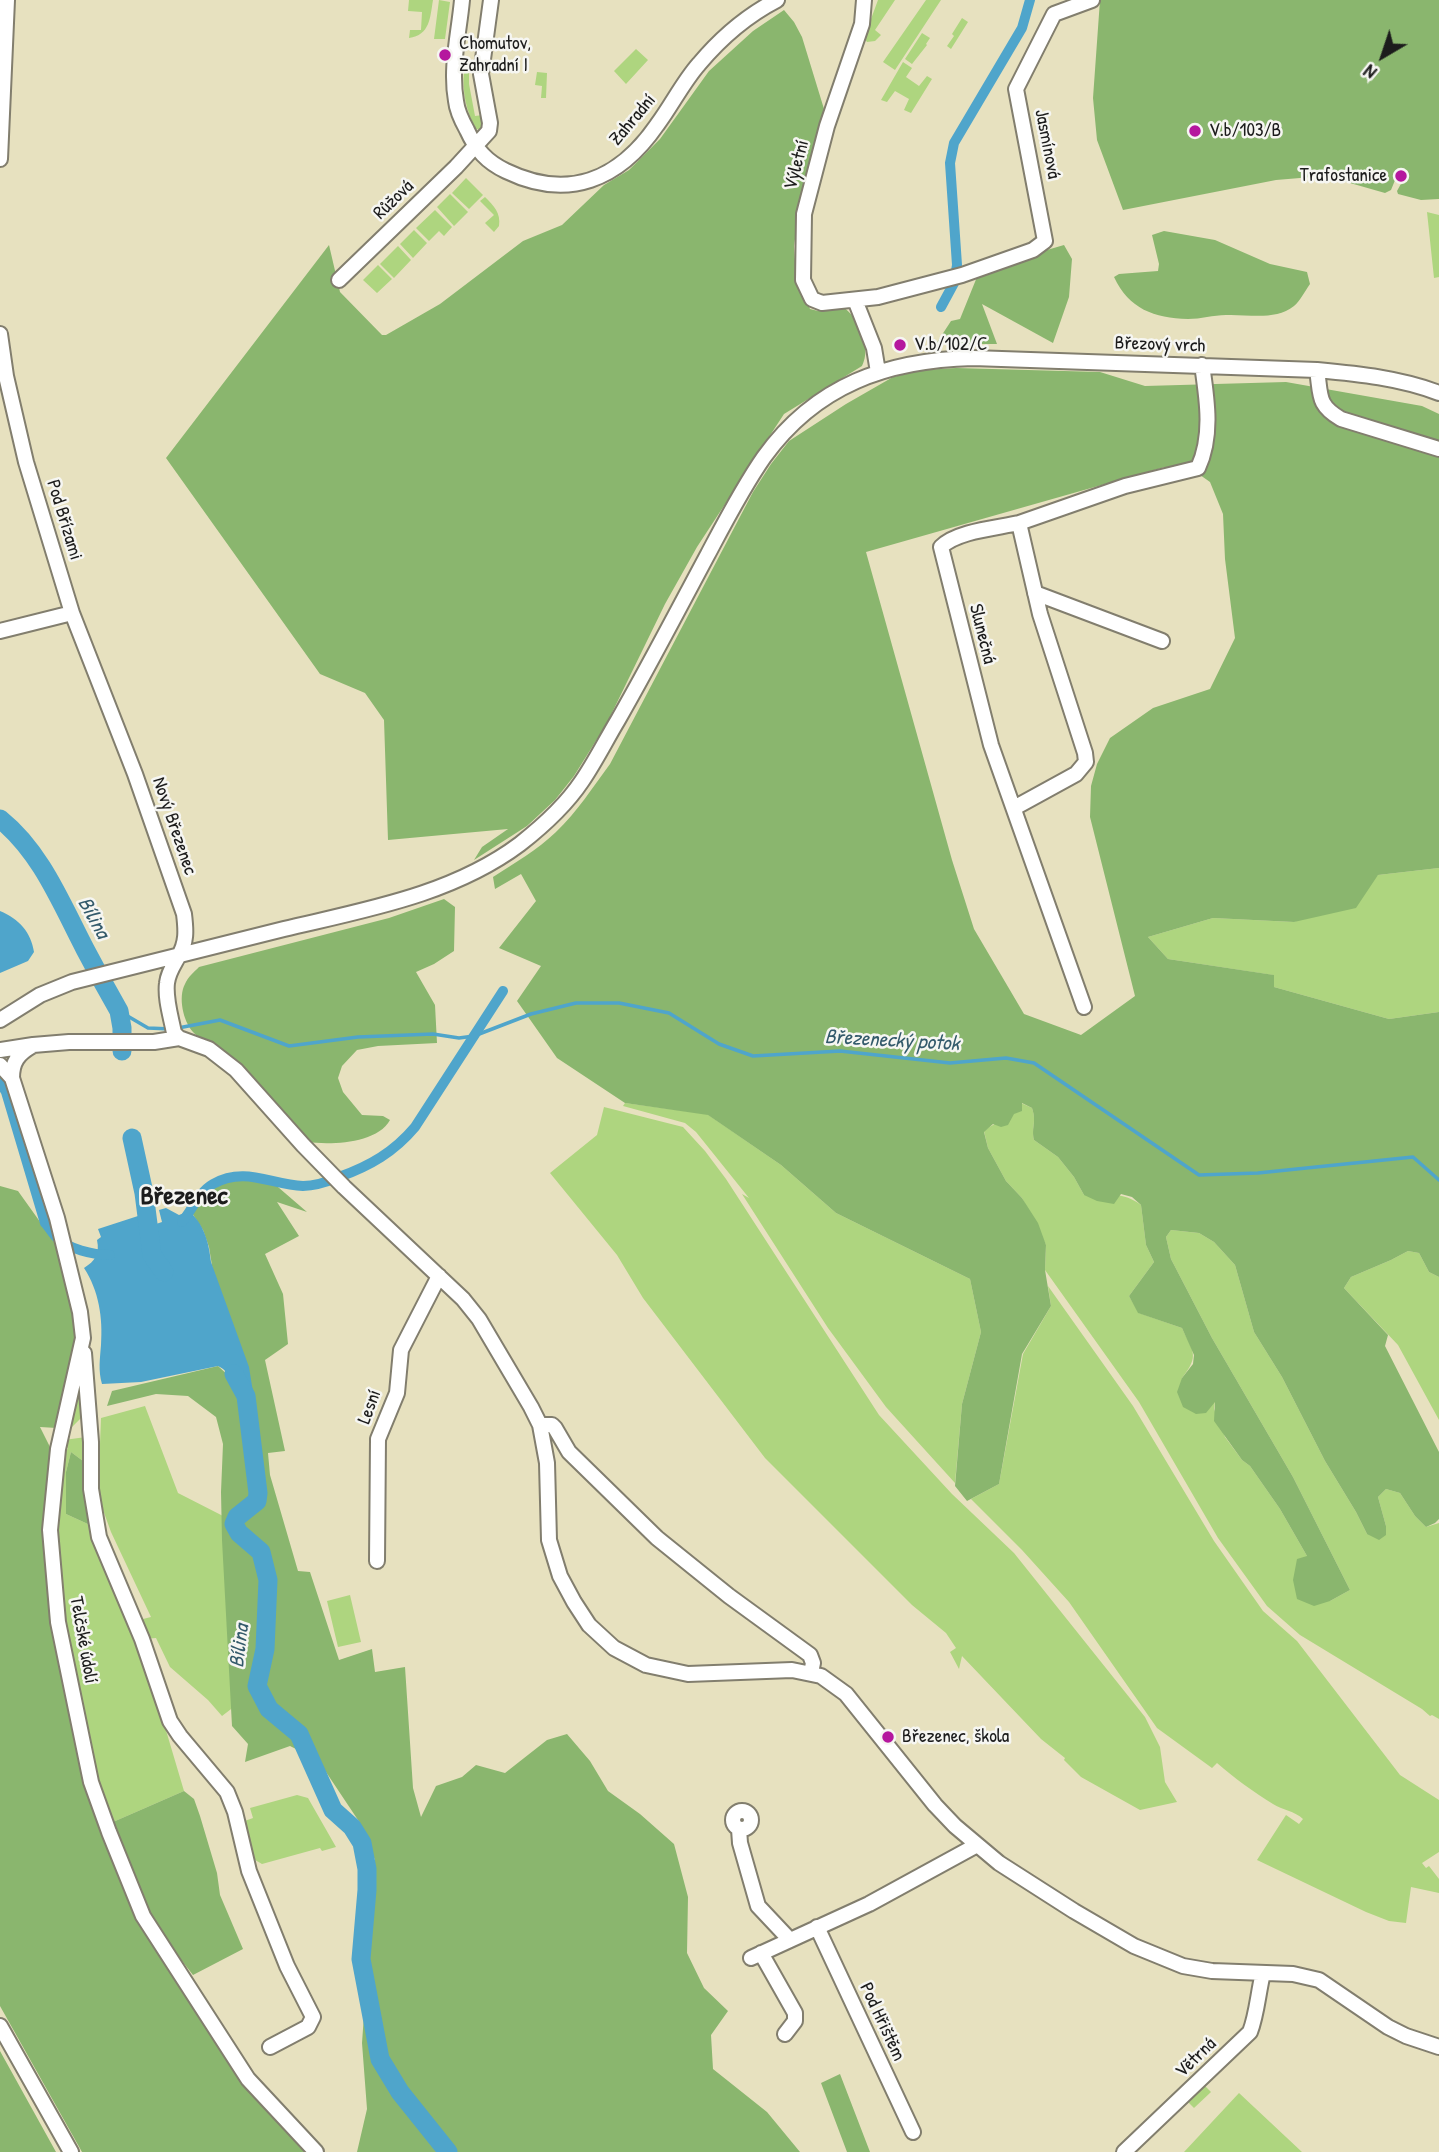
<!DOCTYPE html>
<meta charset="utf-8">
<style>
body{margin:0}
#map{position:relative;width:1439px;height:2152px;overflow:hidden;background:#e7e1bf;font-family:"Patrick Hand",sans-serif}
canvas{display:block}
.north{position:absolute;left:1348px;top:21px;width:70px;height:70px;-webkit-text-stroke:5px #f6f6f2;paint-order:stroke;rotate:219deg;font-size:19px;font-weight:700;line-height:28px;text-align:center;color:#1c1c1c}
.north::after{content:'';display:block;margin:auto;width:24px;height:32px;background:#1c1c1c;clip-path:polygon(50% 0,100% 100%,50% 72%,0 100%)}
</style>
<div id="map">
<canvas width="1439" height="2152"></canvas>
<div class="north">N</div>
</div>
<script>
const ctx = document.querySelector('canvas').getContext('2d');
ctx.lineJoin = 'round';
function fill(path, color) {
  ctx.fillStyle = color;
  ctx.fill(path, 'evenodd');
}
function stroke(path, color, width, dash) {
  ctx.strokeStyle = color;
  ctx.lineWidth = width;
  ctx.lineCap = dash ? 'butt' : 'round';
  ctx.setLineDash(dash || []);
  ctx.stroke(path);
}
function write(font, color, halo, rows, align = 'center') {
  ctx.font = font + ' "Patrick Hand",sans-serif';
  ctx.lineWidth = 5;
  ctx.setLineDash([]);
  ctx.textBaseline = 'middle';
  ctx.strokeStyle = halo;
  ctx.fillStyle = color;
  for (const [text, x, y, turn = 0] of rows) {
    ctx.save();
    ctx.translate(x, y);
    ctx.rotate((+turn || 0) * Math.PI / 180);
    ctx.textAlign = isNaN(turn) ? turn : align;
    if (halo) ctx.strokeText(text, 0, 0);
    ctx.fillText(text, 0, 0);
    ctx.restore();
  }
}
fill(new Path2D(`
 M409 0H433C430 18 430 35 409 38L410 30H421L422 12 408 11Z
 M439 0 450 2 445 39H434Z
 M878 0H895L875 30 881 35 875 41 867 42 864 38Z
 M926 0H941L895 70 883 62Z
 M962 18 968 22 951 49 947 46 954 36 952 34Z
 M922 33 930 38 926 44 927 45 912 64 905 59Z
 M636 49 648 60 626 84 614 71Z
 M903 62 912 68 906 77 919 86 927 76 932 79 911 113 904 110 909 99 895 91 887 102 881 100Z
 M464 71 469 72V84L475 116 483 115 485 126 481 130 476 129C466 111 462 92 464 71Z
 M537 72 547 73 546 98H541L542 86 535 85Z
 M466 178 483 195 469 209 452 193Z
 M450 194 468 212 454 226 437 207Z
 M485 197C494 206 501 213 499 226L494 232 485 223 494 215 480 201Z
 M435 210 452 227 444 236 439 231 429 241 416 228Z
 M1427 212 1439 215V277L1434 278Z
 M414 230 427 243 413 258 400 244Z
 M398 246 411 260 394 278 380 264Z
 M378 265 392 279 377 293 363 280Z
 M1439 868V1012L1389 1019 1274 987 1273 975 1168 959 1148 937 1213 918 1294 922 1378 875Z
 M625 1103 707 1114 781 1165 836 1213 970 1279 981 1332 962 1404 955 1483 886 1407 828 1328 742 1194 749 1198 696 1132 685 1123 623 1106Z
 M1021 1103 1032 1108C1037 1123 1031 1127 1034 1140L1058 1157 1074 1177 1084 1195C1106 1195 1123 1191 1141 1205L1146 1245 1154 1262 1129 1296 1139 1313 1182 1328C1193 1352 1200 1355 1182 1378L1215 1400 1214 1409 1225 1437 1242 1460 1250 1466 1280 1509 1307 1556 1330 1601 1350 1590 1293 1477 1212 1338 1171 1259 1166 1237 1171 1230 1199 1233 1214 1242 1235 1265 1254 1332 1282 1377 1325 1461 1356 1512 1367 1534 1386 1526 1378 1497 1386 1489 1400 1493 1415 1516 1426 1527 1439 1523V1719L1432 1715 1430 1716 1422 1709 1300 1635 1267 1606 1218 1538 1139 1402 1045 1270 1046 1245 1022 1198 1006 1181 988 1148 984 1131C998 1120 1011 1119 1021 1103Z
 M604 1107 683 1127 705 1151 726 1179 879 1415 952 1494 1014 1553 1145 1717 1160 1747 1165 1782 1177 1802 1140 1810 1081 1777 1064 1760 1065 1758 1041 1739 962 1656 959 1669 950 1652 956 1648 946 1633 912 1605 765 1458 643 1298 617 1255 550 1173 597 1135Z
 M1408 1251 1419 1253 1429 1272 1439 1277V1420L1398 1345 1344 1288 1351 1277 1391 1260Z
 M1048 1286 1133 1406 1214 1541 1263 1611 1297 1641 1400 1775 1439 1800V1852L1422 1863 1426 1868 1429 1866 1439 1879V1893L1411 1887 1406 1923 1389 1921 1366 1912 1257 1860 1286 1815 1299 1824 1303 1819C1295 1811 1282 1810 1273 1804 1254 1792 1234 1778 1217 1763L1212 1768 1157 1728 1069 1602 1022 1550 971 1499 999 1484 1023 1354 1051 1306Z
 M79 1368 83 1416 72 1427 70 1424Z
 M145 1406 178 1493 225 1517 252 1693 222 1716 208 1700 170 1667 156 1638 143 1639 135 1621 151 1617 111 1532 98 1496 101 1418Z
 M86 1437 87 1464 71 1452 66 1472V1514L90 1525 104 1566 146 1663 184 1791 113 1822 96 1785 63 1611 58 1558V1488L61 1452 68 1449 64 1440Z
 M350 1595 361 1642 338 1647 327 1601Z
 M297 1795 308 1798 336 1847 322 1851 320 1848 262 1864 250 1857 242 1822 253 1818 250 1808Z
 M1203 2084 1211 2092 1194 2108 1186 2100Z
 M1239 2093 1302 2152H1184Z`), '#aed57f');
fill(new Path2D(`
 M1100 0H1439V199L1421 200 1398 194 1397 191 1408 171 1400 168 1391 190 1385 193 1336 179 1312 177 1276 180 1123 210 1097 140 1093 98Z
 M784 10 794 22 802 37 824 109 802 191 794 246 796 275 810 309 818 311 842 306C859 318 872 347 862 366L784 414 697 547 665 604 607 723 574 776 555 800 527 826 474 860 482 847 508 829 388 840 384 720 365 693 320 674 166 458 329 245 340 292 382 335H386L440 304 523 241 562 225 604 185 629 170 660 139 709 71 753 31Z
 M1164 231 1215 240 1270 264 1307 272 1310 284C1305 291 1300 301 1294 306 1275 321 1248 314 1226 315 1213 315 1201 319 1188 319 1154 318 1129 309 1114 277L1119 274 1158 271 1159 264 1152 235Z
 M1064 245 1072 259 1069 297 1053 343 982 304 997 344H936L951 321 960 319 979 272 1013 260Z
 M956 368 1100 372 1145 386 1286 382 1422 406 1439 414V868L1378 875 1356 908 1294 922 1213 918 1148 937 1168 959 1274 975V987L1389 1019 1439 1012V1277L1429 1272 1419 1253 1408 1251 1391 1260 1351 1277 1344 1288 1388 1335 1385 1346 1439 1452V1519L1435 1523 1426 1527 1415 1516 1400 1493 1386 1489 1378 1497 1386 1526V1535L1379 1540 1367 1534 1356 1512 1325 1461 1282 1377 1254 1332 1235 1265 1214 1242 1199 1233 1171 1230 1166 1237 1171 1259 1212 1338 1293 1477 1350 1590 1330 1601 1314 1606 1297 1599 1293 1580 1297 1559 1307 1556 1280 1509 1250 1466 1242 1460 1214 1421 1215 1402 1206 1413 1196 1414 1183 1407 1177 1392 1182 1378 1193 1364 1194 1355 1182 1328 1138 1313 1129 1296 1154 1262 1146 1245 1141 1205 1132 1197 1121 1194 1114 1204 1097 1201 1084 1195 1074 1177 1058 1157 1034 1140C1031 1127 1037 1123 1032 1108L1022 1103V1111L1014 1114 1008 1125 1001 1127 993 1124 984 1132 988 1148 1006 1181 1022 1198 1038 1223 1046 1245 1045 1270 1051 1306 1022 1354 999 1484 967 1501 955 1486 962 1404 981 1332 970 1279 836 1213 781 1165 708 1115 625 1103 557 1058 517 1001 541 966 499 948 536 901 521 874 495 889 493 877C515 863 537 850 556 832 577 812 593 787 610 764L753 492 771 464 789 441 846 404 893 377 923 370ZM1165 467 1193 470 1210 482 1223 514 1225 559 1235 638 1210 689 1153 708 1110 738 1097 764 1091 786 1090 817 1135 996 1081 1035 1024 1014 974 929 952 860 866 552Z
 M444 899 455 907 454 951 434 964 416 972 435 1005 437 1043 378 1046 357 1050 342 1066 338 1078 343 1092 362 1115 383 1116 390 1120C377 1144 330 1145 307 1142L212 1045C206 1041 197 1037 193 1032 183 1021 178 997 185 984 188 977 194 972 199 967L389 918Z
 M245 1179 271 1181 307 1212 277 1202 299 1236 265 1254 283 1294 288 1344 265 1360 285 1451 268 1453 270 1475 298 1571 310 1572 339 1660 372 1649 375 1672 405 1667 413 1788 421 1817 436 1786 462 1777 476 1765 505 1773 547 1740 567 1734 590 1761 608 1791 640 1814 674 1844 688 1897 687 1953 704 1988 728 2011 711 2035 713 2069 767 2112 800 2152H357L367 2109 362 2043 375 1860 360 1823 318 1760 290 1746 245 1762 248 1744 232 1726 222 1540 221 1492 223 1444 216 1417 188 1396 156 1394 107 1406 112 1391 218 1366 230 1377 209 1247 203 1230 192 1213C207 1188 217 1182 245 1179Z
 M0 1186 18 1191 58 1247 74 1313 75 1352 57 1428 40 1427 51 1449 45 1544 68 1707 89 1801 145 1933 251 2095 297 2138 307 2152H82L0 2006Z
 M71 1452 87 1464V1495L90 1525 66 1514V1472Z
 M184 1791 194 1799 200 1816 217 1873 220 1895 243 1949 193 1975 154 1925 140 1897 113 1822Z
 M0 2051 56 2152H0Z
 M840 2074 870 2152H847L821 2083Z`), '#8ab66e');
fill(new Path2D(`
 M0 911C19 919 31 932 34 952L28 961 0 973Z
 M166 1208 179 1215 189 1211C204 1224 209 1243 211 1262L249 1367 253 1392 246 1396H238C228 1384 234 1374 218 1366L141 1382 102 1384C98 1370 100 1359 101 1345 103 1318 99 1291 84 1268 95 1261 100 1254 97 1240L101 1237 98 1229 138 1216 146 1250 154 1249 151 1212 156 1224 162 1222 159 1210Z`), '#4fa5cb');
stroke(new Path2D(`
 M119 1011 148 1028 171 1029
 M178 1028 220 1020 289 1046 358 1037 433 1034 459 1038 474 1036 531 1014 576 1003H619L669 1013 719 1044 753 1056 840 1051 950 1063 1006 1058 1034 1063 1199 1175 1258 1173 1413 1157 1439 1180`), '#4fa5cb', 3.5);
stroke(new Path2D(`
 M941 307 954 283 957 265 950 163 954 143 1022 28 1030 0
 M0 1082 6 1092 45 1223C49 1227 52 1233 56 1237 68 1249 93 1255 110 1255
 M182 1222C192 1210 199 1192 213 1184 245 1166 271 1185 303 1186 316 1186 327 1182 339 1177 370 1166 394 1152 415 1127L503 991`), '#4fa5cb', 10);
stroke(new Path2D(`
 M0 819C41 852 61 903 85 949 96 970 107 990 119 1011L122 1028V1051
 M132 1138 144 1193 152 1255 164 1272
 M234 1374 246 1396 258 1493 257 1501 237 1517 234 1524 239 1533 261 1552 268 1580 265 1649 257 1686 269 1709 299 1734 333 1810 352 1827 362 1843 367 1869V1890L361 1959 380 2059 400 2092 448 2152`), '#4fa5cb', 19);
const minor = new Path2D(`
 M462 0C459 33 450 68 456 101 457 111 462 121 467 130 476 150 487 162 506 171 568 201 619 180 657 125 672 105 683 82 699 64 720 39 748 15 777 0
 M864 0 862 24 827 126 804 214 803 280 812 299 822 303 878 297 962 275 1033 250 1045 241 1016 89 1054 14 1092 0
 M0 159 7 0
 M339 280 456 167 489 131 490 123 481 74 491 0
 M855 300 874 348 878 372
 M0 334 6 376 26 462 72 613 135 774 184 914C186 930 187 943 178 957 173 966 168 973 167 983 165 999 171 1017 174 1033L179 1038
 M1317 370C1321 396 1317 405 1341 419L1439 449
 M1019 523C997 528 957 531 941 547L991 745 1084 1007
 M1035 593 1162 641
 M0 631 72 613
 M1014 808 1076 774 1086 762 1085 753 1040 614 1019 523 1125 486 1198 468C1213 436 1207 399 1202 365
 M0 1020 40 995 72 982C142 964 213 947 284 929 364 910 452 895 520 844 543 826 566 805 582 781 595 762 606 740 618 720 649 666 678 610 708 554 725 522 743 487 764 457 816 385 887 360 973 358L1317 370C1359 374 1400 378 1439 393
 M0 1050 33 1045 69 1042H154L179 1038 209 1049 236 1070 303 1145 344 1187 463 1299 479 1319 531 1407 540 1425 547 1463 549 1540 560 1576 574 1602 589 1625 614 1648 646 1665 688 1674 792 1670 821 1676 846 1694 935 1805 955 1826 999 1863 1074 1911 1134 1946 1183 1966 1212 1971 1293 1974 1319 1980 1388 2027 1406 2036 1439 2047
 M0 1065 12 1078C12 1062 18 1054 32 1046
 M12 1078 57 1218 80 1312 83 1338 58 1449 50 1530 58 1622 91 1782 109 1832 143 1916 248 2079 316 2152
 M84 1353 91 1442V1489L99 1537 142 1639 170 1721 180 1736 227 1792 235 1812 249 1871 287 1966 313 2017 308 2027 270 2047
 M540 1425H552L555 1428 569 1452 657 1538 729 1596 810 1655 813 1663 811 1673
 M377 1561 378 1439 397 1393 401 1350 439 1276
 M733 1820a9 9 0 1 1 18 0a9 9 0 1 1-18 0Z
 M739 1829 740 1843 758 1906 790 1940
 M817 1927 913 2132
 M761 1953 795 2013V2021L785 2034
 M751 1958 869 1904 977 1845
 M0 2026 71 2152
 M1124 2152 1250 2032C1257 2014 1258 1993 1263 1973`);
stroke(minor, '#827e6e', 18);
stroke(minor, '#fff', 14);
for (const [x, y, r, color] of [
 [445,55,7,"#b5179e"],
 [1195,131,7,"#b5179e"],
 [1401,176,7,"#b5179e"],
 [900,345,7,"#b5179e"],
 [888,1737,7,"#b5179e"]
]) {
  const dot = new Path2D();
  dot.arc(x, y, r, 0, 2 * Math.PI);
  ctx.fillStyle = color;
  ctx.fill(dot);
  stroke(dot, '#f6f6f2', 2.5);
}
write('19px', '#1c1c1c', '#f6f6f2', [
 ["Chomutov,",459,44],
 ["Zahradní I",459,66],
 ["V.b/103/B",1209,131],
 ["Trafostanice",1387,176,"right"],
 ["V.b/102/C",914,345],
 ["Březenec, škola",902,1737]
], 'left');
write('19px', '#1c1c1c', '#f6f6f2', [
 ["Zahradní",633,120,-50],
 ["Jasmínová",1047,144,79],
 ["Výletní",797,165,-75],
 ["Růžová",394,200,-44],
 ["Březový vrch",1160,345,2],
 ["Pod Břízami",64,520,73],
 ["Slunečná",982,634,76],
 ["Nový Březenec",174,826,71],
 ["Lesní",370,1407,-70],
 ["Telčské údolí",83,1640,80],
 ["Pod Hřištěm",882,2022,65],
 ["Větrná",1196,2058,-44]
]);
write('italic 21px', '#335a6b', '#f6f6f2', [
 ["Bílina",93,918,61],
 ["Březenecký potok",892,1041,3],
 ["Bílina",240,1646,-83]
]);
write('bold 26px', '#1c1c1c', '#f6f6f2', [
 ["Březenec",184,1197]
]);
</script>
